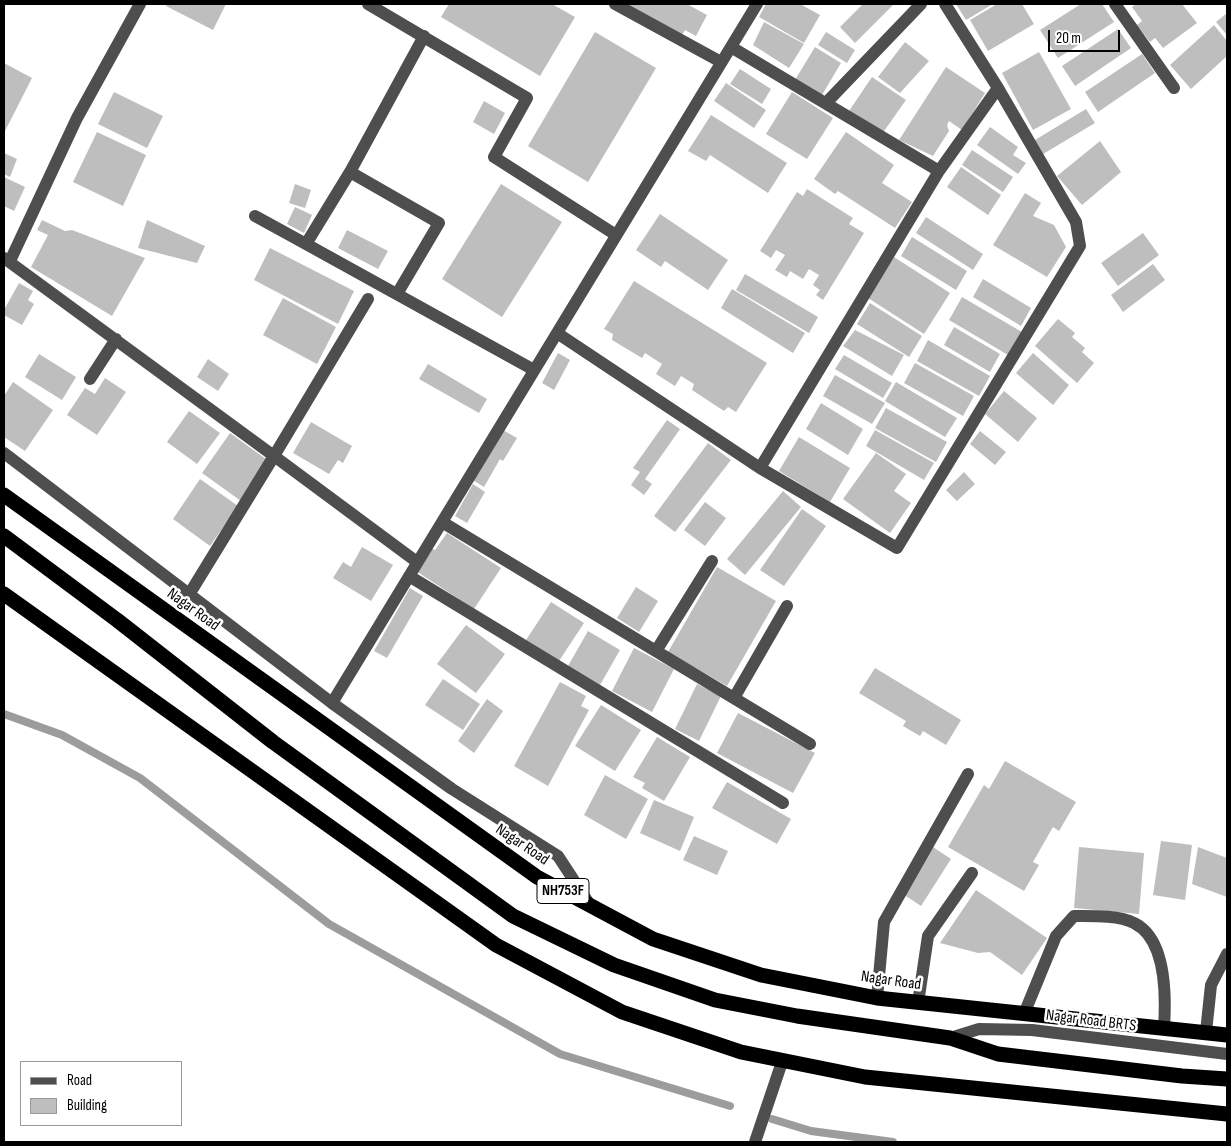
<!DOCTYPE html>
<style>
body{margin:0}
#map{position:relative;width:1231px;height:1146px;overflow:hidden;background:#fff;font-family:"Sofia Sans Condensed",sans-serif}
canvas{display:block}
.frame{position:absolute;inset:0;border:5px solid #000;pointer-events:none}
.legend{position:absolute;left:20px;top:1061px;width:162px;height:65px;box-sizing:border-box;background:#fff;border:1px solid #999;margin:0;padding:6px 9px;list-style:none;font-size:15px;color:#000}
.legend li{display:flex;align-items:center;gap:10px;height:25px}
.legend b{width:25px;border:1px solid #999}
.scale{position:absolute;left:1048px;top:30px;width:72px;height:22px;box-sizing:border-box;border:2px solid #000;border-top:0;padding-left:6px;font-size:15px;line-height:18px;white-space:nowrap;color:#000;-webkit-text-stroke:4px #fff;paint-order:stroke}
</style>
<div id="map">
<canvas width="1231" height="1146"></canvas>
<div class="frame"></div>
<ul class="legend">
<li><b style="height:6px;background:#4e4e4e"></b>Road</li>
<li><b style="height:14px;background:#bebebe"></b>Building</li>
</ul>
<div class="scale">20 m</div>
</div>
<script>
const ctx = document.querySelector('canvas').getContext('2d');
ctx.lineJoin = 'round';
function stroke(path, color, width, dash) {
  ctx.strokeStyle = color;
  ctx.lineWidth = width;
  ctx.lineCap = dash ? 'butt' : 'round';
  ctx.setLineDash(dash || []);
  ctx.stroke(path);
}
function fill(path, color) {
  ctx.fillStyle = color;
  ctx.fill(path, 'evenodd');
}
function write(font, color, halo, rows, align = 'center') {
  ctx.font = font + ' "Sofia Sans Condensed",sans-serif';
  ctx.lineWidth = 5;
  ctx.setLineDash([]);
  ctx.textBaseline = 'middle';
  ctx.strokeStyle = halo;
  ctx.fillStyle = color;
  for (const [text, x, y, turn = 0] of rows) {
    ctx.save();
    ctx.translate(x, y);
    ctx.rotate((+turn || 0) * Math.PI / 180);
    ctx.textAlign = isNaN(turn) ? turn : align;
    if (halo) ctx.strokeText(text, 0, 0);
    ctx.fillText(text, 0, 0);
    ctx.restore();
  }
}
stroke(new Path2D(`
 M4 714 62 735 140 778 329 924 560 1054 730 1106
 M772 1119 811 1131 893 1142`), '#9c9c9c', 8);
fill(new Path2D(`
 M167 4H226L213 30 166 6Z
 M449 4H552L575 17 540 76 441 17Z
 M626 4H687L707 15 696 36 685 30 682 35Z
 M766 4H800L820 15 804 43 759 17Z
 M863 4H894L855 43 840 27Z
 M956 4H993L966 20Z
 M997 4H1022L1034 24 988 51 970 20Z
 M1081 4H1102L1114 22 1058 58 1040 30Z
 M1136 4H1182L1197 23 1163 48 1155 38 1150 42 1137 25 1142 21 1132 7Z
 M1227 13V35L1216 22Z
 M764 22 804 44 789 68 753 45Z
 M1214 25 1227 41V56L1191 89 1170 65Z
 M1118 29 1131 48 1075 86 1062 66Z
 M595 32 656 68 588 182 528 146Z
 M826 32 855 50 847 63 818 45Z
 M905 42 929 61 900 93 878 77Z
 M815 47 841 63 822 95 795 80Z
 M1039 52 1071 109 1033 130 1002 73Z
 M1142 54 1155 73 1098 112 1085 92Z
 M4 63 32 78 4 133Z
 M946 67 985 93 962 130 949 121 947 125 949 131 933 156 899 140Z
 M740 69 771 89 762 104 730 84Z
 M872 77 906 100 882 134 849 111Z
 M726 83 766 110 754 128 714 101Z
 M114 92 163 116 147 148 98 124Z
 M792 92 833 118 807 159 766 134Z
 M484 101 505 113 494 134 473 122Z
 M1086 109 1095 123 1043 154 1035 140Z
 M711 115 787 163 768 193 710 155 706 161 688 151Z
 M990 127 1018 147 1013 155 1026 163 1018 174 977 145Z
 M97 132 146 155 123 206 73 182Z
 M846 132 894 165 882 183 912 202 895 228 838 191 835 194 814 179Z
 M1100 141 1121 172 1082 205 1057 176Z
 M972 150 1013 177 1003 192 962 165Z
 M4 153 17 159 10 177 4 174Z
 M961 167 1001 195 988 215 947 187Z
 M4 177 25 187 14 211 4 206Z
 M295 184 311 190 305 208 289 203Z
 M501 184 562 222 502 317 442 279Z
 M807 189 853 218 849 224 864 233 823 300 816 295 820 290 813 285 819 275 809 269 803 279 790 271 787 277 775 270 785 255 776 250 771 258 760 251 797 192 803 196Z
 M1025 193 1041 203 1033 216 1054 225 1066 247 1047 277 993 245Z
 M295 207 312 215 304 233 287 224Z
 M660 214 728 260 708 290 665 261 661 267 636 250Z
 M926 217 983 254 973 270 916 233Z
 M42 220 65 231 72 230 145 258 112 316 31 267 48 235 37 230Z
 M147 220 205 246 197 263 138 248Z
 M347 230 388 251 378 269 338 248Z
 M1143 233 1159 255 1118 286 1101 263Z
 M912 237 967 271 956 290 901 256Z
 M270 248 354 291 338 324 254 280Z
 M894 257 950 293 924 334 868 298Z
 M1153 264 1165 280 1123 312 1111 295Z
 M745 274 818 317 809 333 736 290Z
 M983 279 1031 308 1021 326 973 297Z
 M634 281 767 363 736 412 728 407 724 411 692 390 694 384 681 376 675 386 656 374 662 364 645 353 642 358 612 340 613 334 604 329Z
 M19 283 33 291 28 300 34 304 22 325 4 315V310Z
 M732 289 805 333 793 353 721 308Z
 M962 297 1022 332 1008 355 949 320Z
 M283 298 336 327 317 364 263 335Z
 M870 303 922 336 909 357 857 324Z
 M1058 319 1075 333 1072 337 1085 348 1082 352 1094 363 1077 383 1035 346Z
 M954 327 1000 354 990 372 944 345Z
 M855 330 904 355 892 376 843 346Z
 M928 340 990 376 979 396 917 361Z
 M558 353 570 360 554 390 542 383Z
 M1033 353 1069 385 1053 405 1016 373Z
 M39 354 76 377 62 400 25 377Z
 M844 355 892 383 883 398 835 369Z
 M208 359 229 374 218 391 197 377Z
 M915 363 974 396 963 416 904 383Z
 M428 364 487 399 479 413 419 379Z
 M835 375 885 403 872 424 823 396Z
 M105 378 126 392 97 435 67 415 85 388 95 394Z
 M13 382 53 410 25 451 4 437V396Z
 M896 382 957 418 945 437 885 401Z
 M1004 391 1037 418 1018 442 985 414Z
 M821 403 863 429 848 455 806 429Z
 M886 408 947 442 936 462 875 428Z
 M189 411 220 433 197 464 167 442Z
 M667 420 680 429 645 479 652 484 644 495 631 485 640 472 633 468Z
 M311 422 352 446 343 463 338 460 329 474 293 453Z
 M501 429 517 438 503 461 500 459 484 487 471 479Z
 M875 430 934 463 924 480 866 446Z
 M980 431 1006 452 995 465 970 444Z
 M230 433 270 462 241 501 202 473Z
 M799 437 850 468 830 502 779 471Z
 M708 443 731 460 675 532 654 516Z
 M876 453 906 474 894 491 911 503 890 533 843 499Z
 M964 472 975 484 957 501 946 490Z
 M200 479 238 506 210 546 173 519Z
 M473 484 485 492 467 523 455 516Z
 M783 491 801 507 745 575 727 559Z
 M705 502 726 518 705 546 684 530Z
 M802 509 826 526 784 586 760 570Z
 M447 533 501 568 474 609 416 571 431 548 435 550Z
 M362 547 393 565 371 601 333 578 343 562 351 567Z
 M717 567 776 601 727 686 668 652Z
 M636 587 658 601 639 632 617 618Z
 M410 588 423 596 387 658 374 651Z
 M551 602 584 623 559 661 526 640Z
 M466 625 505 654 476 693 437 664Z
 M588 631 620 650 600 685 568 666Z
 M634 648 674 669 652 712 612 691Z
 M875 668 961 720 946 745 923 731 920 736 903 726 906 721 859 693Z
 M443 679 480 704 463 730 425 705Z
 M560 682 586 696 581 706 589 710 548 786 514 766Z
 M697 684 721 696 699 741 675 729Z
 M487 699 503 711 474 753 458 741Z
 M601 705 641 730 615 771 575 746Z
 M738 713 815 753 793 793 717 753Z
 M657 737 690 757 664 801 642 788 645 783 633 777Z
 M1005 761 1076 802 1059 831 1053 827 1033 862 1039 865 1024 891 948 847 984 785 989 789Z
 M605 775 648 799 626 839 584 815Z
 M727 782 791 819 777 844 712 808Z
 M654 800 694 817 680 851 640 833Z
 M694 836 728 851 717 875 683 860Z
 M1161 841 1192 845 1185 900 1153 895Z
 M933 847 951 859 921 906 903 894Z
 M1079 847 1144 853 1139 914 1074 908Z
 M1198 847 1227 858V897L1192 884Z
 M976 890 1047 938 1022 975 990 952 978 953 940 943Z`), '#bebebe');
stroke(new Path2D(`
 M368 4 527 98 494 157 616 235
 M615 4 721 62
 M945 4 998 88 1076 222 1080 246 897 548 760 468 939 171 998 88
 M1115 4 1174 88
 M424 36 350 172 306 244 534 370
 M731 47 939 171
 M826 103 921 4
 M350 172 439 223 397 294
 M255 216 306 244
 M4 258 274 456 190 593
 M10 261 77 118 140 4
 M368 299 274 456 417 562
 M557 333 760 468
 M90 379 116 339
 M4 453 332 703 452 789 558 856 590 905
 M442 522 810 744
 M409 576 783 803
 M656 651 712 561
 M734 698 787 606
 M332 703 757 4
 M877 998 884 922 968 774
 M918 1003 928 936 972 873
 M1024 1014 1056 936 1074 916C1091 916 1119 915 1134 923 1167 939 1166 997 1164 1028
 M1206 1032 1211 985 1227 954
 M950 1038 979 1029 1032 1030 1227 1054
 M755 1142 782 1062`), '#4e4e4e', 12);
stroke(new Path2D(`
 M4 495 537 877 653 939 761 975 877 998 1227 1035
 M4 536 117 620 273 742 513 916 614 965 715 1000 797 1016 950 1038 998 1054 1182 1076 1227 1079
 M4 594 496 945 622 1012 741 1052 865 1077 1227 1114`), '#000', 15);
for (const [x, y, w] of [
 [563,891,52]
]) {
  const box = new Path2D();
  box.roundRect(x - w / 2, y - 12.5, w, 25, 4);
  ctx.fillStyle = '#fff';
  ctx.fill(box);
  stroke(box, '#000', 1);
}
write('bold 15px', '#000', null, [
 ["NH753F",563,891]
]);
write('16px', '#000', '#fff', [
 ["Nagar Road",193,610,36],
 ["Nagar Road",522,845,34],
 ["Nagar Road",891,981,8],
 ["Nagar Road BRTS",1091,1021,7]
]);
</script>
